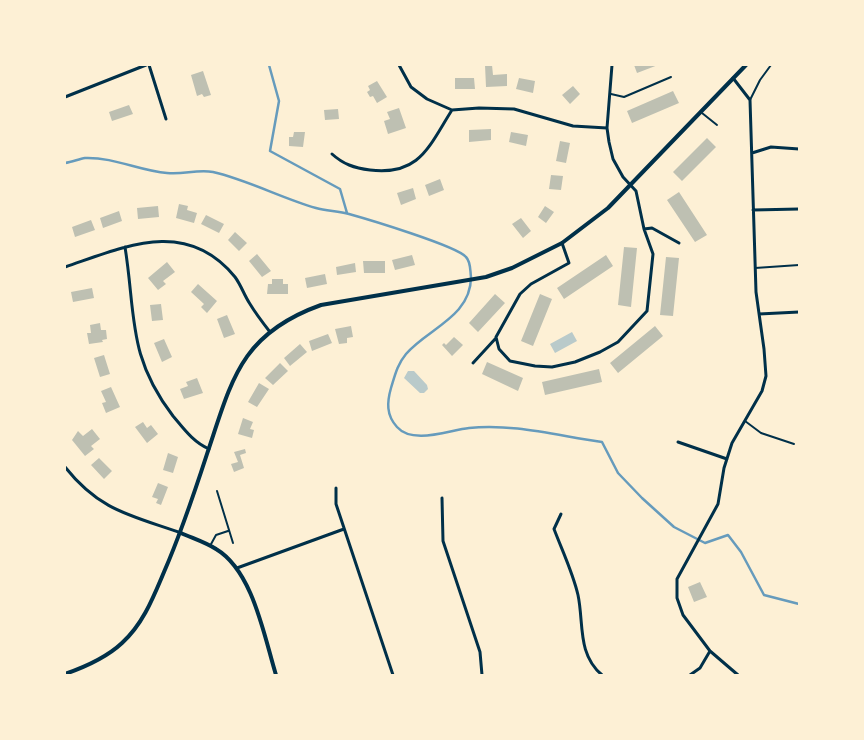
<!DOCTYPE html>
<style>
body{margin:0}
#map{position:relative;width:864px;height:740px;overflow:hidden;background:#fdf0d5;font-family:"DejaVu Sans",sans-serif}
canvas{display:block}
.frame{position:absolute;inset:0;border:66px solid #fdf0d5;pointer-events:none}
</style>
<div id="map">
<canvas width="864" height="740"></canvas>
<div class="frame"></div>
</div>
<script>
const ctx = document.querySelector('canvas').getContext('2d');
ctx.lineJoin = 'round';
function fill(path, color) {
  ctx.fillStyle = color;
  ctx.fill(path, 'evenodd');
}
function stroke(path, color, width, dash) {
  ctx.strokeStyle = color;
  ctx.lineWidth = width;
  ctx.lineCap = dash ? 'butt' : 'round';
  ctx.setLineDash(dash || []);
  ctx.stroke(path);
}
fill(new Path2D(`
 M572 332 577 341 555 353 550 344Z
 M408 371H414L427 385 428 389 424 393H420L404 378Z`), '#b9caca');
stroke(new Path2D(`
 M269 65 279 101 270 151 340 189 347 213
 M65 163C72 162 79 159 85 158 114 157 140 171 167 173 183 175 197 169 213 172 248 180 281 198 316 208 326 211 338 211 349 214 367 219 457 246 466 257 471 262 470 270 471 277 471 317 427 329 406 354 397 365 395 375 391 388 387 402 386 415 397 427 413 445 449 430 469 428 512 423 559 436 602 442L618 473 642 498 674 527 705 543 728 535 741 552 764 595 799 604`), '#669bbc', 2.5);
fill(new Path2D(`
 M485 65H492L493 75 507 74V86L486 87Z
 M634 65H658L637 73Z
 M203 71 211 95 204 97 202 94 197 96 191 75Z
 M455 78H474L475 89H455Z
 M519 78 535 81 533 93 516 89Z
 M377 81 387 97 377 103 373 96 370 97 367 92 370 90 368 86Z
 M573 86 580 94 570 104 562 95Z
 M673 91 679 103 632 123 627 111Z
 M129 105 133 114 112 121 109 112Z
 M399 108 406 128 388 134 384 121 390 119 387 112Z
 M338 109 339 119 325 120 324 110Z
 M491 129V140L469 142V130Z
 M294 132H305L303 147 289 146V137H293Z
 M511 132 528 135 526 146 509 142Z
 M707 138 716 147 682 181 673 172Z
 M560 141 570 143 566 163 556 161Z
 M551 175 563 176 561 190 549 189Z
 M440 179 444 190 429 196 425 185Z
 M413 188 416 199 401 205 397 193Z
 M679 192 707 235 695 242 667 200Z
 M179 204 188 206 187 210 197 213 194 223 176 218Z
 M158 206 159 217 138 219 137 208Z
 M545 206 554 212 546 223 538 217Z
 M119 211 122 221 103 228 100 218Z
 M206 215 224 224 219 233 201 224Z
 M521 218 531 231 523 238 512 224Z
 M91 220 95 230 75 237 72 227Z
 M235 232 247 243 239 251 228 240Z
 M624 247 637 248 631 307 618 305Z
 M257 254 271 271 262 277 249 261Z
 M412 255 415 265 395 270 392 260Z
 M606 255 613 266 564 299 557 288Z
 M666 257 679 258 673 316 660 315Z
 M363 261H385V273H364Z
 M167 262 175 272 163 281 166 284 158 290 148 278Z
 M355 263 356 272 337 275 336 267Z
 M325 274 327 284 307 288 305 278Z
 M272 279H283V284H288V294H267L268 284H272Z
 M198 284 217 301 207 313 201 307 204 304 191 292Z
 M92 288 94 298 73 302 71 292Z
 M495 294 505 303 478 332 469 323Z
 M540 294 552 299 533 346 521 341Z
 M161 304 163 320 152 321 150 305Z
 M227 315 235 334 224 338 217 319Z
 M100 323 101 330H106L107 339 102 340 103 342 89 344 87 333H91L90 325Z
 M351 326 353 337 347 338V343L339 344 335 329Z
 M655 326 663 336 618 373 610 363Z
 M328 334 332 343 312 351 309 341Z
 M454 337 463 345 452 356 442 345 444 343 446 345Z
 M164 339 172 357 162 362 154 343Z
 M300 344 307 352 290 366 284 358Z
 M104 355 110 374 100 377 94 358Z
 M487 362 523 378 518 391 482 374Z
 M280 363 288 371 273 385 265 378Z
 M599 369 602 382 545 395 542 382Z
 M197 378 203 393 184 399 180 389 188 386 186 382Z
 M259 383 269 389 257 407 248 402Z
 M111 387 120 407 106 413 102 403 106 402 101 391Z
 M243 418 253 422 250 429 254 430 252 438 238 434Z
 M143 422 147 428 151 425 158 434 147 443 135 427Z
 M92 429 100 439 91 446 94 449 85 456 72 440 78 431 83 436Z
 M245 449 246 453 240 455 244 468 234 472 231 464 238 462 234 452Z
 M168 453 178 457 173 473 163 470Z
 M99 458 112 471 104 479 91 465Z
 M158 483 168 487 161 505 156 503 158 499 152 497Z
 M700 582 707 597 694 602 688 587Z`), '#bec0b2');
stroke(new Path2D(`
 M611 94 624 97 671 77
 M750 100 760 80 771 65
 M702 113 717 125
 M755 268 799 265
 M745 421 761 433 794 444
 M217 491 233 543
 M210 546 216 535 228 531`), '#003049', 2);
stroke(new Path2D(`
 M149 65 166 119
 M399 65 411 87 427 99 452 110 479 108 514 109 573 126 607 128
 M733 78 750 100 756 292 764 349 766 376 762 391 732 443 724 468 718 504 677 579V598L683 615 710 651 738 675
 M65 97 146 65
 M752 153 771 147 799 149
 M332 154C343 164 354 168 370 170 420 176 429 146 452 110
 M753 210 799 209
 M644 229 652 228 679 243
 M562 243 569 263 531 284 520 294 496 337 499 349 510 361 535 366 552 367 575 362 600 352 618 342 647 311 653 254 644 229 636 191 623 177 613 159 609 142 607 128 612 65
 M125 247C136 315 127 356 173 416 184 429 193 442 209 449
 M65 267C124 247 186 217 235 277 241 285 244 295 250 304 256 314 263 323 270 332
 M759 314 799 312
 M473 363 496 338
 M678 442 727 459
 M65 467C100 511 130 515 181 533
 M336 488V504L393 675
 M442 498 443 541 480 652 482 675
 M561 514 554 529C562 550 573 573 578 595 584 623 577 654 602 675
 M237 568 344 529
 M690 675 700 668 710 651`), '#003049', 3);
stroke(new Path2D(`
 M181 533C192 538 205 542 216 549 253 571 264 636 276 675
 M65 674C85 667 106 658 122 643 143 624 153 598 164 572 181 533 194 494 207 454 232 380 240 334 321 305L486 277 512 268 562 243 608 208 746 65`), '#003049', 4);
</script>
